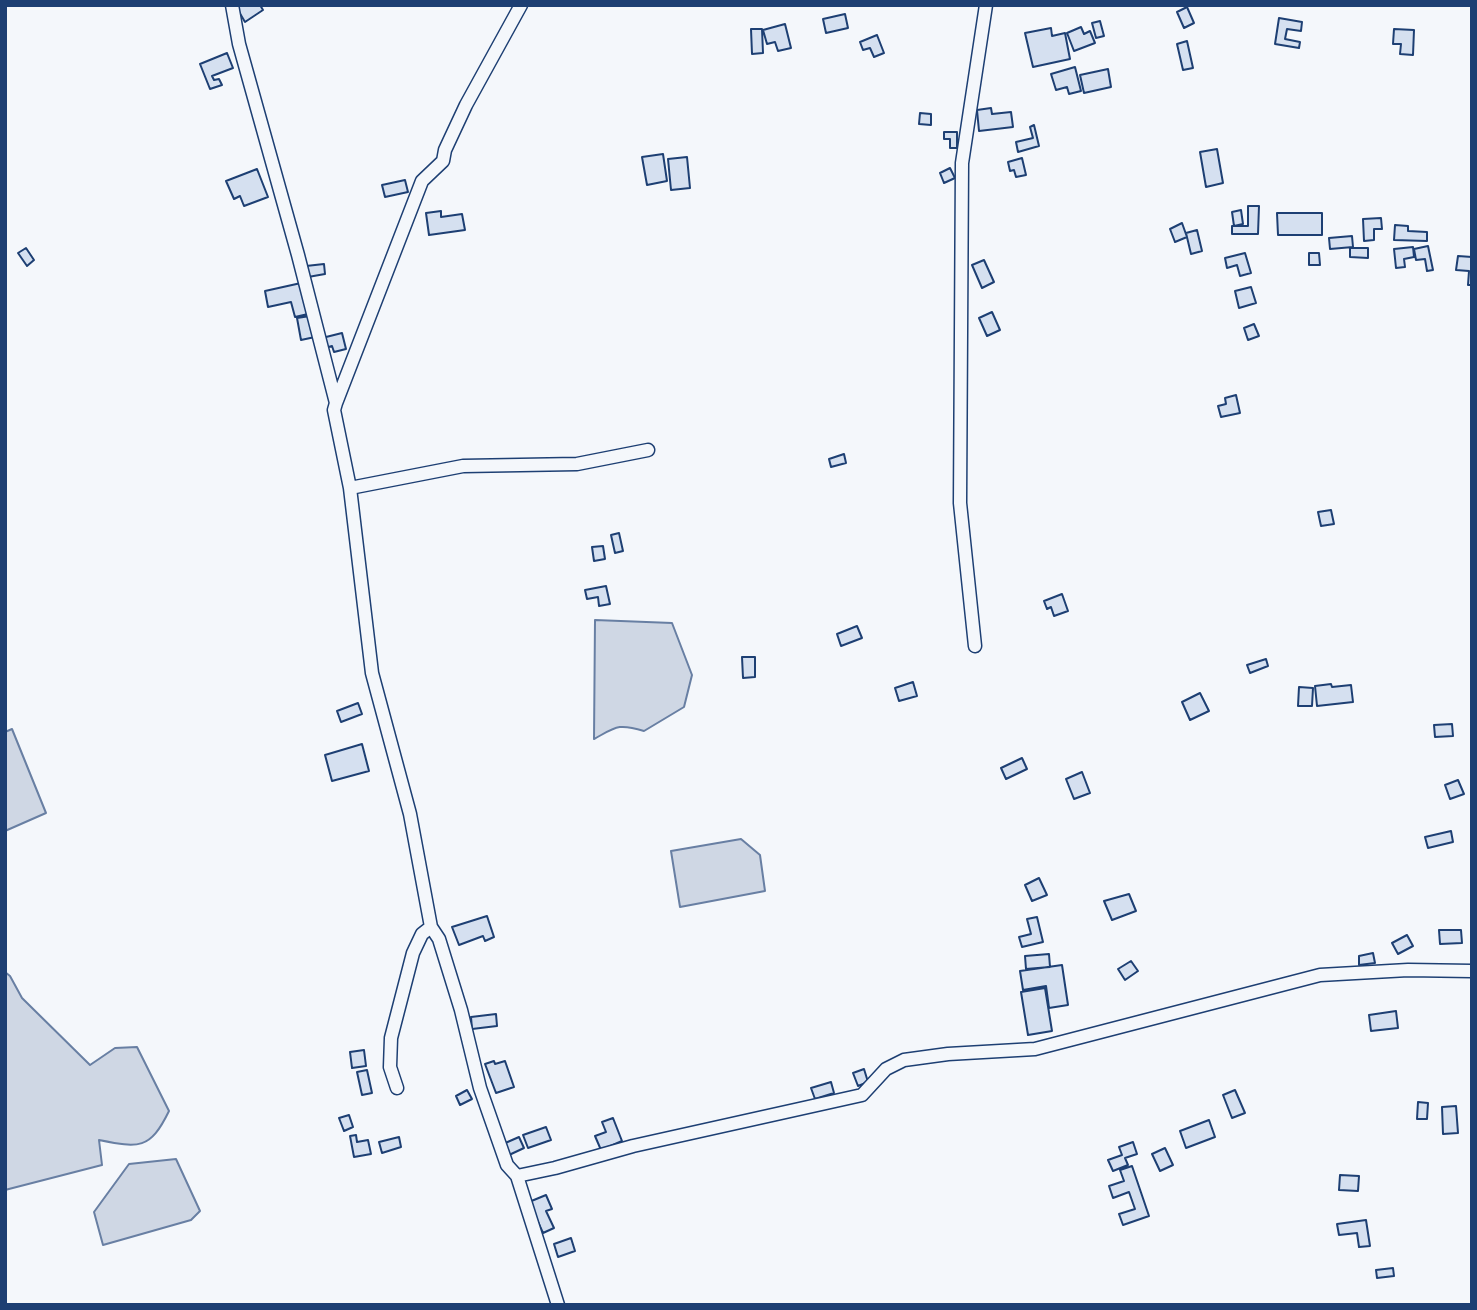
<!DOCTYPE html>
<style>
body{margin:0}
#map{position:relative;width:1477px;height:1310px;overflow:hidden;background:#f4f7fb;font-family:Helvetica,sans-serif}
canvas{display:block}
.frame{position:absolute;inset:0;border:7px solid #1d3f73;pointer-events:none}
</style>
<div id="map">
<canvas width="1477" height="1310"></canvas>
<div class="frame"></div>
</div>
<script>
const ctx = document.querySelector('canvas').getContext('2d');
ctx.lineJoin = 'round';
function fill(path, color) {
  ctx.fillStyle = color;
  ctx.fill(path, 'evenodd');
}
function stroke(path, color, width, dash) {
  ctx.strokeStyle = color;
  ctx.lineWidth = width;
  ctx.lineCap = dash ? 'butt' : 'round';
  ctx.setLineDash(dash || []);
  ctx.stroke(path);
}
const water = new Path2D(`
 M595 620 672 623 692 675 684 707 644 731C618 723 616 727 594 739Z
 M12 729 46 813 5 831V732Z
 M741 839 760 855 765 891 680 907 671 851Z
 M5 972 10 976 22 998 90 1065 115 1048 137 1047 169 1111C150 1150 139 1148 99 1140L102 1165 5 1190Z
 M176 1159 200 1211 191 1220 103 1245 94 1212 129 1164Z`);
fill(water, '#cfd7e4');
stroke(water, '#687fa3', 2);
const building = new Path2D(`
 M235 5H260L263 10 245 22Z
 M1187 7 1194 23 1184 28 1177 12Z
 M845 14 848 28 826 33 823 19Z
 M1279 18 1302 22 1301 31 1287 29 1285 39 1300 42 1299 48 1275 44Z
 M1100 21 1104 36 1096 38 1092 23Z
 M785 24 791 48 778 51 775 42 767 44 763 30Z
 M1081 27 1084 34 1090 31 1095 43 1074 51 1067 33Z
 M1051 28 1052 36 1065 33 1070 59 1033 67 1025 33Z
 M751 29H762L763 53 752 54Z
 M1394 29 1414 30 1413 55 1400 54 1401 44H1393Z
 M877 35 884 53 874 57 870 48 863 50 860 42Z
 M1187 41 1193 68 1183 70 1177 44Z
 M227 53 233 68 212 76 214 80 219 79 222 85 210 89 200 64Z
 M1075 67 1081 91 1069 94 1067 87 1056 90 1051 74Z
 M1108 69 1111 87 1084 93 1080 75Z
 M991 108 992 114 1011 112 1013 127 979 131 977 110Z
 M920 113 931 114V125L919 124Z
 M1034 125 1039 146 1018 152 1016 142 1033 138 1030 127Z
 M944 132H957V148H950V139H944Z
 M1217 149 1223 183 1206 187 1200 152Z
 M663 154 667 181 647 185 642 157Z
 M687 157 690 188 671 190 668 159Z
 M1022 158 1026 175 1016 177 1014 170 1010 171 1008 162Z
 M950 168 955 178 944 183 940 173Z
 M257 169 268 197 244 206 240 196 234 199 226 181Z
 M405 180 408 192 385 197 382 185Z
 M1248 206H1259L1258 234H1232V226H1248Z
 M1241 210 1243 224 1234 226 1232 212Z
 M441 211V217L462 214 465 230 429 235 426 213Z
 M1277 213H1322V235H1278Z
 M1381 218 1382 229H1374V240L1364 241 1363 219Z
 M1182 223 1187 237 1175 242 1170 229Z
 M1395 225 1408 226V231L1427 232V241L1394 240Z
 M1197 230 1202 251 1191 254 1186 233Z
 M1352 236 1353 247 1330 249 1329 238Z
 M1428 246 1433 270 1427 271 1425 259 1416 260 1414 249Z
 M1413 247 1414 257 1404 259 1405 267 1396 268 1394 249Z
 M26 248 34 260 27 266 18 253Z
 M1350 248H1368V258L1350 257Z
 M1245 253 1251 273 1240 276 1237 265 1227 268 1225 258Z
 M1309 253H1319L1320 265H1309Z
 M1458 256 1472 257V285H1468L1469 271 1456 270Z
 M984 260 994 282 982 288 972 265Z
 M324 264 325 274 308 277 306 266Z
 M301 283 308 314 295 317 291 302 268 307 265 291Z
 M1251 287 1256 303 1239 308 1235 291Z
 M992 312 1000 330 987 336 979 318Z
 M310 316 315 337 301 340 297 318Z
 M1254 324 1259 336 1248 340 1244 328Z
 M342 333 346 349 334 352 332 346 325 348 322 338Z
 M1236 395 1240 413 1221 417 1218 406 1226 404 1225 398Z
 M844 454 846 463 831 467 829 459Z
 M1331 510 1334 524 1321 526 1318 512Z
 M619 533 623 551 615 553 611 535Z
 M603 546 605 559 594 561 592 547Z
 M606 586 610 604 599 606 598 597 587 599 585 590Z
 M1062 594 1068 611 1054 616 1051 607 1047 609 1044 601Z
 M857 626 862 638 841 646 837 634Z
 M742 657H755V677L743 678Z
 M1266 659 1268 666 1250 673 1247 665Z
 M913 682 917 696 899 701 895 688Z
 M1331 684 1332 687 1351 685 1353 702 1317 706 1315 686Z
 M1299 687 1313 688 1312 706H1298Z
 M1200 693 1209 711 1190 720 1182 702Z
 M358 703 362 714 341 722 337 711Z
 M1452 724 1453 736 1435 737 1434 725Z
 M362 744 369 771 332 781 325 755Z
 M1022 758 1027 769 1006 779 1001 768Z
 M1082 772 1090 793 1074 799 1066 779Z
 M1458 780 1464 794 1450 799 1445 785Z
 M1451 831 1453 842 1428 848 1425 837Z
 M1039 878 1047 895 1032 901 1025 885Z
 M1129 894 1136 911 1112 920 1104 901Z
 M487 916 494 937 485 941 483 936 459 945 452 927Z
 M1037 917 1043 942 1022 947 1019 937 1031 934 1027 919Z
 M1439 930H1461L1462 943 1440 944Z
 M1407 935 1413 946 1398 954 1392 943Z
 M1373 953 1375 963 1359 965V956Z
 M1049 954 1050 967 1026 969 1025 956Z
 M1131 961 1138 971 1125 980 1118 969Z
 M1062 965 1068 1005 1049 1008 1046 986 1023 990 1020 971Z
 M1045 988 1052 1031 1028 1035 1021 992Z
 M1396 1011 1398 1028 1371 1031 1369 1015Z
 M496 1014 497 1026 472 1029 471 1017Z
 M364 1050 366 1066 352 1068 350 1052Z
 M494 1061 495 1064 505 1061 514 1087 496 1093 485 1064Z
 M864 1069 868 1082 858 1086 853 1073Z
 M367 1070 372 1093 362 1095 357 1072Z
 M831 1082 834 1093 815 1099 811 1088Z
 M467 1090 472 1099 460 1105 456 1096Z
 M1235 1090 1245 1113 1232 1118 1223 1095Z
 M1418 1102 1428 1103 1427 1119H1417Z
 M1456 1106 1458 1133 1443 1134 1442 1107Z
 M349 1115 353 1127 344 1131 339 1118Z
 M613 1118 622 1141 601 1150 595 1136 606 1132 602 1122Z
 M1209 1120 1215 1137 1186 1148 1180 1131Z
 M546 1127 551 1140 528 1148 523 1135Z
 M356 1135 357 1142 368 1140 371 1154 354 1157 350 1136Z
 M399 1137 401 1147 382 1153 379 1142Z
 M519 1137 524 1148 509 1155 503 1144Z
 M1133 1142 1137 1154 1125 1158 1128 1165 1113 1171 1108 1160 1122 1155 1119 1147Z
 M1165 1148 1173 1165 1160 1171 1152 1154Z
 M1132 1166 1149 1216 1123 1225 1119 1214 1135 1209 1129 1192 1113 1198 1109 1186 1124 1181 1120 1170Z
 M1340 1175 1359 1176 1358 1191 1339 1190Z
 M546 1195 552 1209 546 1211 554 1228 543 1233 529 1202Z
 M1366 1220 1370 1246 1359 1247 1357 1233 1339 1235 1337 1224Z
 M571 1238 575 1251 558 1257 554 1244Z
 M1393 1268 1394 1276 1377 1278 1376 1270Z`);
fill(building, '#d5e0f0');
stroke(building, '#1d3f73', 2);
const street = new Path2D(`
 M232 5 239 44 298 255 336 403 334 410 350 488 372 673 410 814 431 927 439 939 461 1010 480 1088 507 1165 517 1176 558 1305
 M336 403 422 181 443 161 445 150 466 105 521 5
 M350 488 463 466 577 464 648 450
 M975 646 960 503 962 163 986 5
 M397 1088 390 1067 391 1038 413 953 422 934 431 927
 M517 1176 555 1168 633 1146 862 1095 886 1069 904 1060 948 1054 1035 1049 1320 975 1408 970 1472 971`);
stroke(street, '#1d3f73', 15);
stroke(street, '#f4f7fb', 12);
</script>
